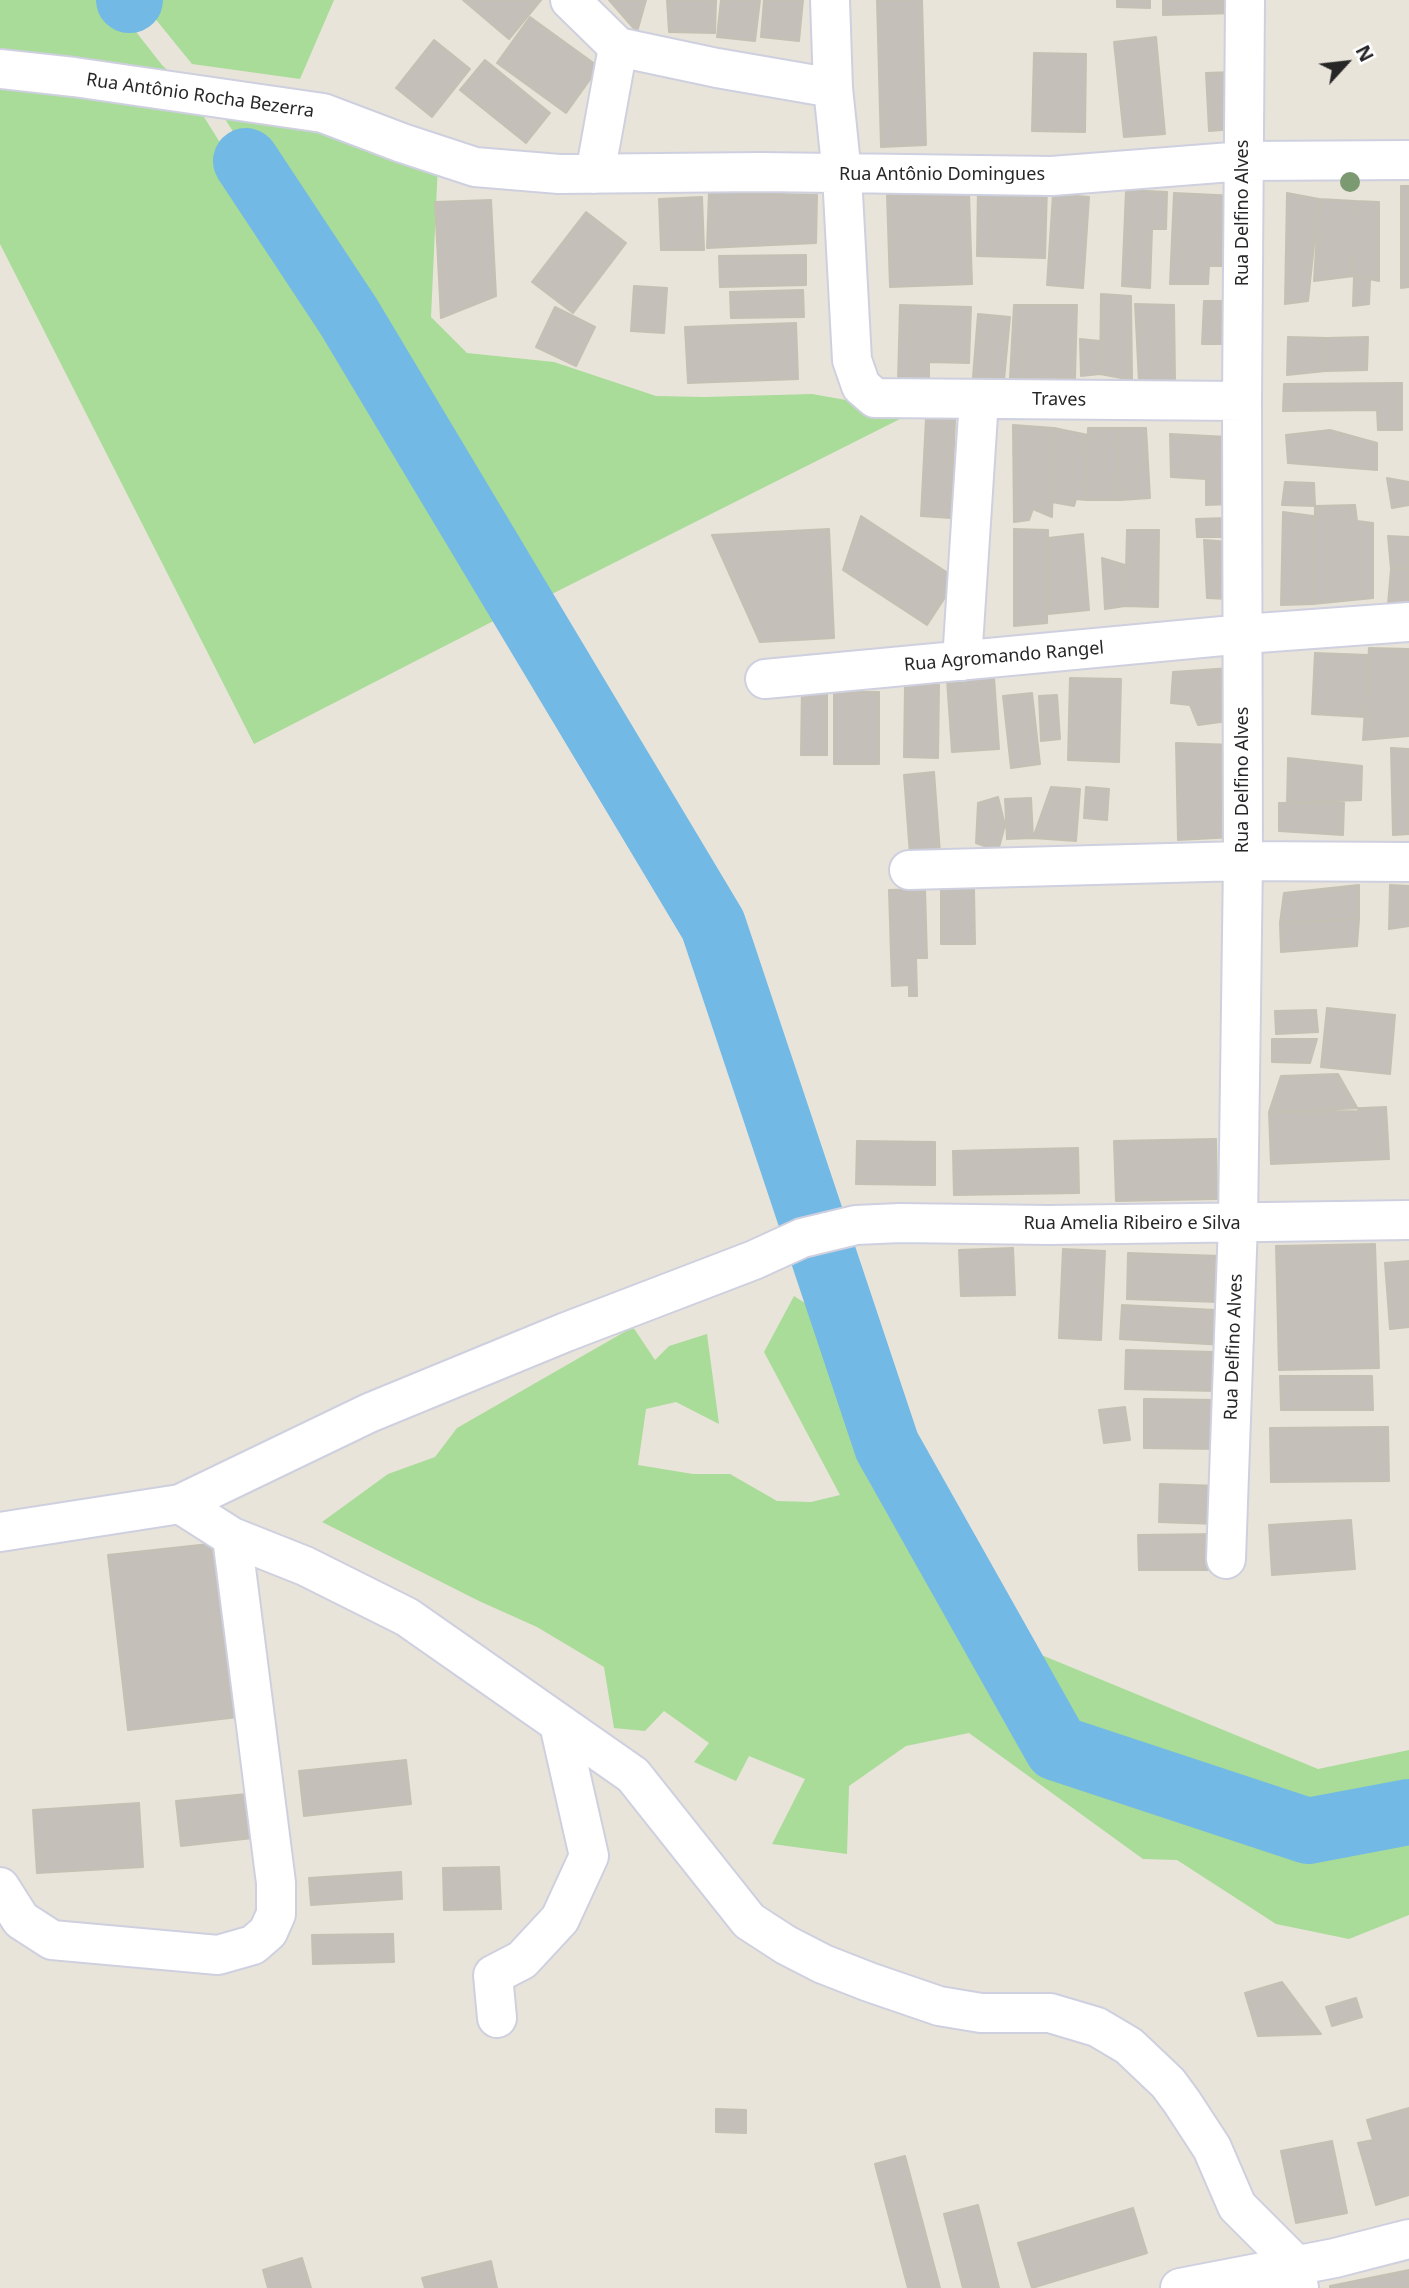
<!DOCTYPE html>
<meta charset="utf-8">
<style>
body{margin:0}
#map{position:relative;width:1409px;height:2288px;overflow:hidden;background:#e9e4d9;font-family:"Noto Sans",sans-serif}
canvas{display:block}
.north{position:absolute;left:1311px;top:28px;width:70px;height:70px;-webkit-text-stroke:5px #fff;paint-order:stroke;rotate:63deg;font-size:19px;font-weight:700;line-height:28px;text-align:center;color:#272727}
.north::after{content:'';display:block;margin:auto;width:24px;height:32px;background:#272727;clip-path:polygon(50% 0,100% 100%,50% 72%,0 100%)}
</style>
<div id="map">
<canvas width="1409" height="2288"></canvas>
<div class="north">N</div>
</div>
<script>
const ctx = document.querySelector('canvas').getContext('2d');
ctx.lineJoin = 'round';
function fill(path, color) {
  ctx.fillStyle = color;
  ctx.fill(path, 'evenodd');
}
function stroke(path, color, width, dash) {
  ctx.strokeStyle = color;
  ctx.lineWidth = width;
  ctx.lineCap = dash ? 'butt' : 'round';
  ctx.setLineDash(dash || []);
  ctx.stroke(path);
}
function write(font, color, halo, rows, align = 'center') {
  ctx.font = font + ' "Noto Sans",sans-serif';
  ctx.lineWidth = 5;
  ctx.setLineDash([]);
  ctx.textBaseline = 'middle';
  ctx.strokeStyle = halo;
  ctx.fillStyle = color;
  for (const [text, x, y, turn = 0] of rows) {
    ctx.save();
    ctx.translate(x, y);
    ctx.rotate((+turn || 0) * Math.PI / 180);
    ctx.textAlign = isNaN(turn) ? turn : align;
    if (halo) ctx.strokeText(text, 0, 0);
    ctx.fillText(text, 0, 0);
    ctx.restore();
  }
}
fill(new Path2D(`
 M0 0H111L162 65 178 80 0 60Z
 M140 0H334L300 79 192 64Z
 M0 79 194 101 513 611 254 744 0 244Z
 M218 108 438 163 431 317 467 353 554 362 656 396 705 397 812 394 914 412 534 603Z
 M794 1296 875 1348 993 1635 1318 1769 1409 1750V1915L1349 1939 1276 1924 1177 1860 1143 1859 969 1733 906 1746 849 1786 847 1854 772 1844 805 1779 749 1756 736 1781 694 1762 709 1743 664 1711 645 1731 614 1728 604 1667 537 1627 479 1601 322 1522 388 1474 435 1457 457 1428 633 1327 655 1360 669 1346 707 1334 719 1424 676 1402 646 1409 638 1465 693 1474H730L777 1501 811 1502 840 1495 764 1352Z`), '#a8dc98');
stroke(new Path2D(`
 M129 0H130
 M246 161 349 317 713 925 887 1446 1057 1748 1308 1831 1409 1812`), '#72b9e5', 66);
const building = new Path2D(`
 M463 0H541L509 39Z
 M609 0H646L637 32Z
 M667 0H716L715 33 669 32Z
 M721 0H760L755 41 717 37Z
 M764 0H803L799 41 761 37Z
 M877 0H922L926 145 881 147Z
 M1117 0H1150V8L1117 7Z
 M1163 0H1237V13L1163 15Z
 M530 17 599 67 566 113 497 63Z
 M1156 37 1165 134 1124 137 1114 42Z
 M434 40 470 69 432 117 396 88Z
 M1034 53 1086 54 1085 132 1032 131Z
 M485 60 550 113 526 143 460 90Z
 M1233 72 1236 129 1209 131 1206 73Z
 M978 185 1047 187 1045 258 977 256Z
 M1401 186H1409V287L1401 288Z
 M1126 190 1167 192 1166 229H1152L1150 288 1122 286Z
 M709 192 817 195 816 243 707 248Z
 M969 192 972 284 890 287 887 195Z
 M1174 193 1238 196 1234 266H1209L1208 284H1170Z
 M1287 193 1319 199 1308 301 1285 304Z
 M1053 194 1089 197 1083 288 1047 285Z
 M702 197 704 250H661L659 199Z
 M1319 199 1355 201 1354 276 1314 281Z
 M491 200 496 296 441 318 435 202Z
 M1355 201 1379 202V281L1354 276Z
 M586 212 626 243 573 313 532 282Z
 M806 255V285L720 287 719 256Z
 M1354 276 1370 279 1369 304 1353 306Z
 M634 286 667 288 664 333 631 331Z
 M803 290 804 317 731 318 730 292Z
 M1101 294 1131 296 1132 380 1100 374Z
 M1204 301H1236L1234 344H1202Z
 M1135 304 1174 305 1175 381 1139 382Z
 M900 305 971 307 969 363 929 362V383L898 382Z
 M1014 305H1077L1075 378H1010Z
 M555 307 595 327 576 366 536 347Z
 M978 314 1010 317 1004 380 973 377Z
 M796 323 798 379 688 383 685 327Z
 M1288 337 1327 338 1325 371 1287 375Z
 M1368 337 1367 370 1325 371 1327 338Z
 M1080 339 1100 341V374L1081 376Z
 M1402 383V430H1378L1377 410 1283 411 1284 384Z
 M926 418 955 420 951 518 921 516Z
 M1013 425 1054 428 1052 517 1033 509 1029 520 1014 522Z
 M1054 428 1088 435 1086 500 1076 499 1074 506 1052 502Z
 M1088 428H1118L1120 500H1086Z
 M1118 428H1146L1150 498 1120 500Z
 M1330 430 1377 443V470L1288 463 1286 435Z
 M1170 434 1228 437 1230 504 1206 505V479L1171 477Z
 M1387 478 1409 482V505L1392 508Z
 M1285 482 1314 483 1315 506 1282 505Z
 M1355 505 1357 521 1373 523V598L1313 604 1315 506Z
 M1283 512 1313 516V604L1281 605Z
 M861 516 957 579 927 625 843 570Z
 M1227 518 1228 537H1197L1196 519Z
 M829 529 834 638 760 642 712 535Z
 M1014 529 1048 530 1047 623 1014 626Z
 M1127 530H1159L1158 607 1125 606Z
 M1083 534 1089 610 1048 614V538Z
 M1388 536 1409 537V568L1391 569Z
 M1204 540 1230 542V599L1207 598Z
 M1102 558 1125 565V606L1105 609Z
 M1391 569H1409V603L1388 604Z
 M1369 648 1409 649V736L1363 740Z
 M1315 653 1368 655 1365 717 1312 714Z
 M1231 668 1228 721 1198 725 1190 705 1171 703 1173 672Z
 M994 677 999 749 952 752 947 680Z
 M1070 678 1121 679 1119 762 1068 760Z
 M802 685H827V755H801Z
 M905 685H939L938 758 904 757Z
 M834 692H879V764H834Z
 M1032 693 1040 764 1011 768 1003 696Z
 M1057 695 1060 739 1041 741 1039 696Z
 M1176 743 1235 745 1234 837 1178 840Z
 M1391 748 1409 749V834L1393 835Z
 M1288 758 1362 766 1361 800 1287 803Z
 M934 772 940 853 910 855 904 775Z
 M1051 787 1080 789 1076 841 1033 838Z
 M1086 787 1109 789 1107 820 1084 818Z
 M998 797 1005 825 998 851 976 843 978 803Z
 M1031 798 1033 838 1007 839 1005 799Z
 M1279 803H1344L1343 835 1279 831Z
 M1359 885V919L1280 923 1284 893Z
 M1390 885 1409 886V926L1389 929Z
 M925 889 927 958H916L917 996H909V985L892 986 889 890Z
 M941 889H974L975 944H941Z
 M1359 919 1357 946 1281 952 1280 923Z
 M1327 1008 1395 1015 1390 1074 1321 1067Z
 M1316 1010 1318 1032 1276 1034 1275 1011Z
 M1272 1039H1317L1310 1063 1272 1062Z
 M1338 1074 1359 1111 1269 1112 1281 1076Z
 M1386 1107 1389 1159 1271 1164 1269 1112Z
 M1216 1139 1217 1199 1116 1201 1114 1141Z
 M857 1141 935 1142V1185L856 1184Z
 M1078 1148 1079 1193 954 1195 953 1151Z
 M1375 1244 1379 1368 1279 1370 1276 1246Z
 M1013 1248 1015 1295 961 1296 959 1250Z
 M1063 1249 1105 1251 1101 1340 1059 1338Z
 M1128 1253 1221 1256 1220 1302 1127 1299Z
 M1409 1261V1327L1390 1329 1385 1263Z
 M1122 1305 1215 1310 1225 1345 1120 1339Z
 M1126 1350 1217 1352 1216 1391 1125 1389Z
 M1280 1376H1372L1373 1410H1281Z
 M1144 1399 1219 1400 1218 1449 1144 1448Z
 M1125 1407 1130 1440 1104 1443 1099 1410Z
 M1388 1427 1389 1481 1271 1482 1270 1428Z
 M1160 1484 1219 1486 1218 1524 1159 1522Z
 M1351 1520 1355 1569 1272 1575 1269 1525Z
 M1220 1534V1570H1139L1138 1535Z
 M218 1543 238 1717 128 1730 108 1555Z
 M406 1760 411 1804 304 1816 299 1771Z
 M257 1793 262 1837 181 1846 176 1801Z
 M139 1803 143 1867 37 1873 33 1810Z
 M499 1867 501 1909 444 1910 443 1868Z
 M401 1872 402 1899 311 1905 309 1878Z
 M393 1934 394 1962 313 1964 312 1935Z
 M1282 1982 1321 2034 1258 2036 1245 1993Z
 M1356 1998 1362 2017 1332 2026 1326 2007Z
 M1409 2108V2195L1376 2205 1358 2143 1373 2140 1367 2120Z
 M716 2109 746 2110V2133L716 2132Z
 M1332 2141 1347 2213 1296 2223 1281 2151Z
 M905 2156 940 2288H908L875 2164Z
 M978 2205 999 2288H963L944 2214Z
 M1133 2208 1147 2253 1032 2288 1018 2243Z
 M302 2258 311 2288H268L263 2270Z
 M491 2261 497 2288H425L422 2278Z
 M1409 2270V2288H1330V2286Z`);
fill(building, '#c4c0b9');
stroke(building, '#c4c0b3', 2);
const minor = new Path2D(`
 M570 0 618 47
 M830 0 833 88 842 175 852 360 861 386 875 398 1242 401
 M618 47 717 68 833 88
 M0 69 74 77 323 113 402 143 475 167 559 174 761 172 1052 176 1244 161 1409 160
 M595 174 618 47
 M962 661 979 399
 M765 679 1244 634 1409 622
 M909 870 1243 861 1409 862
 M180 1504 369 1413 566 1332 754 1260 802 1238 856 1225 900 1223 1049 1225 1409 1220
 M0 1532 180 1504 232 1537 305 1566 407 1617 633 1775 749 1921 786 1945 823 1964 869 1982 939 2006 981 2013H1050L1097 2027 1129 2046 1168 2083 1182 2102 1212 2148 1237 2206 1295 2264 1299 2288
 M1226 1559 1238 1223 1243 861 1242 401 1245 0
 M0 1887 21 1920 52 1940 218 1955 253 1945 268 1932 276 1914V1883L232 1537
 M497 2018 493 1975 522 1960 560 1919 589 1856 559 1724
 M1180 2288 1335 2258 1409 2239`);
stroke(minor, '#ced0df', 42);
stroke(minor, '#fff', 38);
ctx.fillStyle = '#7c9a72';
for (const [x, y] of [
 [1350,182]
]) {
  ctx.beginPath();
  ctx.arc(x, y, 10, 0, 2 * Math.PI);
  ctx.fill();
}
write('18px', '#272727', '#fff', [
 ["Rua Antônio Rocha Bezerra",200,96,8],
 ["Rua Antônio Domingues",942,175],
 ["Rua Delfino Alves",1243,213,-90],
 ["Traves",1059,400,1],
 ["Rua Agromando Rangel",1004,657,-5],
 ["Rua Delfino Alves",1243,780,-90],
 ["Rua Amelia Ribeiro e Silva",1132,1224],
 ["Rua Delfino Alves",1234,1347,-88]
]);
</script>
